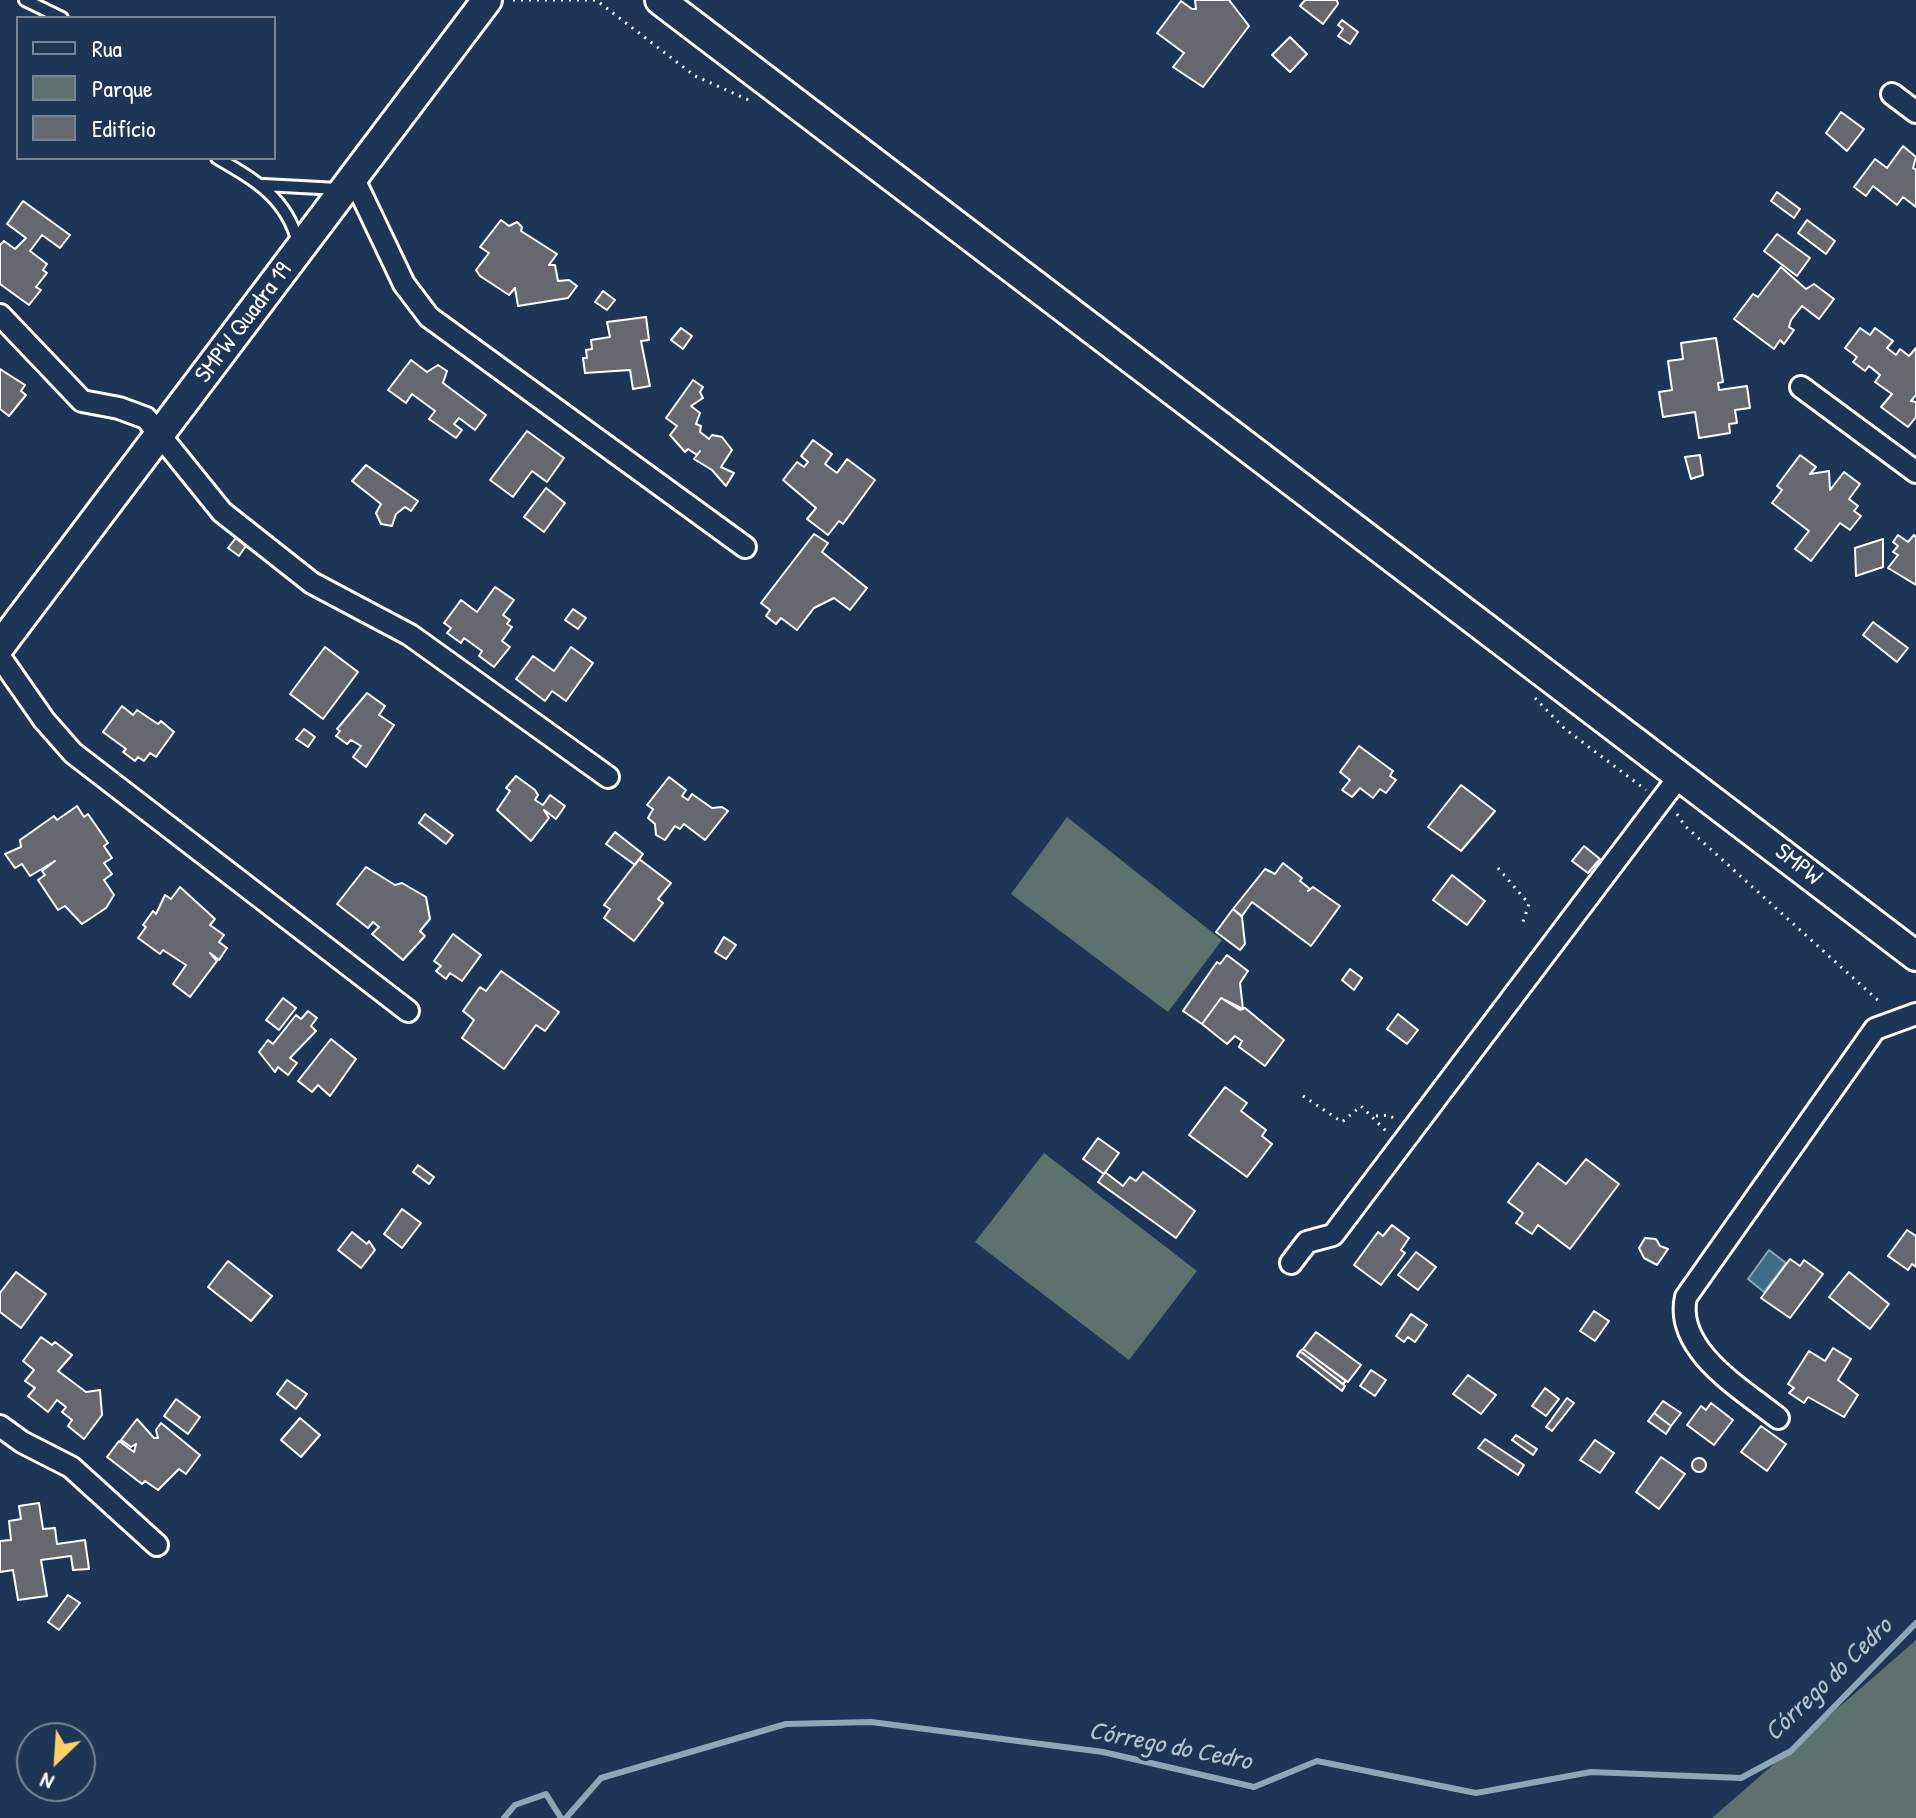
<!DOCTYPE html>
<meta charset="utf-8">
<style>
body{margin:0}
#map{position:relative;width:1916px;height:1818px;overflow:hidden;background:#1d3557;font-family:"Patrick Hand",sans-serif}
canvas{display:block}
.legend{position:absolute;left:16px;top:16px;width:260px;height:144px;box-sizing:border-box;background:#1d3557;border:2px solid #77869a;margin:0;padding:10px 14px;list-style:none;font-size:24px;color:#fff}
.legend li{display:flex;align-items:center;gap:16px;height:40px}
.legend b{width:40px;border:2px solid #77869a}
.north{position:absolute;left:16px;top:1722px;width:80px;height:80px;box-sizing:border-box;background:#1d3557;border:2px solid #77869a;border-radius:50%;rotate:205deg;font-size:22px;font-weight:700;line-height:32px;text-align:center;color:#fff}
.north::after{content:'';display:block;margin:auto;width:28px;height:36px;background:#ffd166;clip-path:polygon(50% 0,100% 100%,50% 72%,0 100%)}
</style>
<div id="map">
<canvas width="1916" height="1818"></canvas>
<ul class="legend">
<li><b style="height:10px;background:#1d3557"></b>Rua</li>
<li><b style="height:22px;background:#5b726e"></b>Parque</li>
<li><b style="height:22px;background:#666870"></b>Edifício</li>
</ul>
<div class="north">N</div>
</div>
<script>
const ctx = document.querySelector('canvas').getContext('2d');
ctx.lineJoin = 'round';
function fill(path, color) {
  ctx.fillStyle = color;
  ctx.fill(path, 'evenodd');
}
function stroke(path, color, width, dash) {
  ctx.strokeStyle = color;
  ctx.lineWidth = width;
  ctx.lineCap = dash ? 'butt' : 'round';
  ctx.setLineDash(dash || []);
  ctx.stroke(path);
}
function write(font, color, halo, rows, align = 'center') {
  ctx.font = font + ' "Patrick Hand",sans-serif';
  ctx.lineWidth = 7;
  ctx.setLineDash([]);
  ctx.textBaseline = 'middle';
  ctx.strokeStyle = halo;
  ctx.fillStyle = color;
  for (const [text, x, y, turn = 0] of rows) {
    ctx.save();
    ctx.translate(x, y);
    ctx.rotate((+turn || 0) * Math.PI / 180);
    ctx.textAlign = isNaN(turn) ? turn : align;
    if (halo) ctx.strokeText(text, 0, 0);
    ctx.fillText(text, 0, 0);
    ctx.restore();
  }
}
fill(new Path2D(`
 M1067 817 1222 940 1168 1012 1011 894Z
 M1044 1153 1197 1271 1129 1360 975 1242Z
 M1916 1640V1818H1712Z`), '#5b726e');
const water = new Path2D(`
 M1769 1250 1786 1263 1764 1292 1748 1279Z`);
fill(water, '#416c87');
stroke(water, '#8da7b7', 2);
stroke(new Path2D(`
 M504 1818 515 1805 546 1794 561 1818
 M566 1818 601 1778 786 1724 871 1722 1103 1752 1254 1787 1317 1761 1476 1793 1591 1772 1741 1778 1791 1751 1916 1623`), '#8da7b7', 6);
const building = new Path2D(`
 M1195 0H1229L1249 26 1203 87 1173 67 1184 53 1157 33 1181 1 1192 9H1196Z
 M1305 0H1337L1338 4 1323 24 1300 6Z
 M1342 20 1358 32 1350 44 1338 36 1343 29 1338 25Z
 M1290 37 1307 54 1290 72 1272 55Z
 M1841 112 1864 129 1847 151 1826 133Z
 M1903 146 1916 157 1913 168 1916 170V207L1903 197 1897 205 1873 186 1866 196 1854 187 1875 159 1887 168Z
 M1777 192 1800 209 1794 218 1771 201Z
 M23 201 70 235 60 248 42 235 30 251 47 264 43 270 47 273 36 287 41 290 29 305 0 284V245L4 241 15 249 26 238 7 224Z
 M501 220 509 226 517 222 522 227 521 231 557 254 549 265H555L558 281 569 280 577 286 568 298 518 306 515 288 509 295 480 276 476 270 489 253 480 247Z
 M1807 220 1835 241 1826 254 1798 233Z
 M1777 234 1810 258 1797 276 1764 251Z
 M1781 267 1806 289 1814 284 1834 299 1819 319 1802 306 1791 320 1789 327 1794 330 1784 344 1780 340 1774 349 1734 319 1753 294 1758 297Z
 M603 291 615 300 607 310 595 302Z
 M646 317 649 340 641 341 650 386 633 389 630 370 585 373 583 358H587L586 350 592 349 591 340 610 337 607 322Z
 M681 328 692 336 683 349 671 340Z
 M1860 328 1870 335 1875 328 1893 341 1887 348 1896 355 1900 349 1909 356 1916 348V395L1911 401 1916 402V417L1908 427 1881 407 1892 394 1875 382 1880 375 1869 366 1865 371 1853 362 1857 357 1845 348Z
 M1716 338 1723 382 1718 383 1719 390 1747 386 1750 408 1735 410 1737 423 1729 424 1730 433 1699 438 1695 412 1663 417 1659 392 1672 390 1668 361 1683 359 1681 343Z
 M411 360 427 372 438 365 447 371 443 383 486 415 475 430 459 418 454 424 462 430 456 438 429 419 435 411 412 394 406 403 388 390Z
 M0 369 25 385 21 391 26 395 9 416 0 409Z
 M693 380 703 387 700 392 703 398 691 406 700 413 696 424 701 426 700 432 709 439 712 435 722 437 732 450 721 467 734 473 726 486 712 470 694 459 700 451 697 455 688 449 685 452 670 435 677 426 666 418Z
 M527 431 564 458 547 482 532 471 513 497 490 480Z
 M813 440 832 454 825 464 837 473 847 459 875 480 843 524 839 521 828 535 807 519 816 508 783 480 797 462 804 467 808 462 801 456Z
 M1700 455 1703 475 1691 479 1685 457Z
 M1800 455 1816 467 1810 474 1829 471 1830 490 1844 472 1860 484 1849 499 1858 506 1854 511 1861 516 1850 530 1840 523 1811 561 1795 549 1809 531 1772 503 1782 490 1777 486Z
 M366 465 418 501 411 511 405 507 396 514 392 526 381 524 376 513 381 504 352 481Z
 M546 488 565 503 544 532 524 517Z
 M814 534 828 543 822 552 867 588 850 610 834 598 814 608 797 630 781 618 776 624 766 616 770 610 761 603Z
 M238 535 248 543 239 556 228 548Z
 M1898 535 1908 542 1914 535 1916 537V585L1888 568 1898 555 1893 552 1898 546 1893 542Z
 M1883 539V567L1856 576 1855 548Z
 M495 587 514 600 503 615 510 620 507 624 512 627 502 641 510 647 494 667 479 656 482 651 464 638 461 643 447 633 451 628 444 623 461 600 477 612Z
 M573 609 586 618 578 629 565 620Z
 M1873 622 1908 648 1897 662 1863 635Z
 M325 647 358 672 323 719 290 694Z
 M571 647 593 663 566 701 552 691 545 701 516 679 533 656 554 671Z
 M367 693 385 706 379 715 394 725 366 767 353 757 361 746 351 740 347 744 336 736 340 731 337 729Z
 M122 706 133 715 137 710 158 724 161 721 174 732 156 757 150 753 144 761 138 757 135 761 123 752 126 749 103 732Z
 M304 729 315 737 308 747 296 739Z
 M1359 746 1393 771 1390 776 1396 780 1386 793 1380 789 1373 798 1360 788 1352 797 1342 790 1350 780 1340 772Z
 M516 776 535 790 538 795 535 800 543 805 550 795 565 806 556 819 544 810 549 818 531 841 497 810 510 791 506 788Z
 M669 777 686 790 682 796 688 800 692 794 712 808 722 807 728 811 705 840 684 824 680 829 675 826 665 840 656 835 655 824 648 818 653 809 647 805Z
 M1461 785 1495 811 1461 851 1428 827Z
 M77 806 84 817 88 814 108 843 104 846 112 858 104 863 112 874 104 880 114 895 106 908 82 924 65 906 58 910 38 880 45 875 42 871 55 861 30 876 22 864 15 868 5 854 21 847 20 840 54 816 57 820Z
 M425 814 453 835 446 844 419 823Z
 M615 832 643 854 635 865 606 844Z
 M1584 846 1600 859 1588 873 1572 861Z
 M639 859 671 883 658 899 663 903 634 941 604 918 610 909 604 905Z
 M1283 863 1302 878 1300 881 1310 889 1308 891 1313 887 1340 906 1311 946 1252 902 1242 916 1233 909 1265 869 1275 874Z
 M366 867 395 885 402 883 426 897 430 919 420 931 425 936 403 960 372 934 379 927 373 922 368 928 337 904Z
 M1452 875 1485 901 1467 925 1433 900Z
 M180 887 215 919 210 925 224 935 219 942 227 948 219 960 210 953 217 961 190 997 173 984 186 965 163 950 160 954 138 938 146 927 143 925 153 911 156 914 165 895 171 899Z
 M1233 909 1242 917 1245 944 1240 950 1216 932Z
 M453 934 481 955 462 981 450 973 446 979 436 971 441 966 434 961Z
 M724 937 736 945 726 959 715 952Z
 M1227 955 1248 971 1240 983 1243 1009 1221 998 1202 1024 1183 1011 1217 962 1220 964Z
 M1350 969 1362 978 1354 990 1342 980Z
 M501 971 559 1012 545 1031 536 1025 504 1069 462 1038 474 1020 463 1011 480 987 486 991Z
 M283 998 296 1008 279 1030 266 1020Z
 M1221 998 1240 1010 1245 1008 1284 1040 1265 1066 1239 1047 1242 1041 1235 1036 1227 1044 1202 1024Z
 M308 1011 317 1018 311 1026 316 1031 290 1058 297 1063 288 1075 278 1067 275 1072 259 1052 268 1040 273 1044 296 1015 301 1019Z
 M1398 1014 1418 1030 1407 1044 1387 1029Z
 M331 1039 356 1059 330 1096 318 1085 312 1092 298 1081Z
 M1225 1087 1247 1103 1241 1111 1266 1130 1262 1136 1272 1144 1247 1177 1189 1135Z
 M1098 1138 1119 1153 1104 1174 1083 1159Z
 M1586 1159 1619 1184 1570 1249 1538 1225 1532 1234 1516 1223 1523 1213 1508 1202 1538 1163 1566 1184Z
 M418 1165 434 1177 429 1184 413 1172Z
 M1105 1172 1123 1186 1130 1177 1136 1181 1143 1172 1195 1211 1176 1238 1098 1182Z
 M402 1209 421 1223 402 1248 384 1234Z
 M1392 1225 1409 1238 1401 1250 1405 1253 1381 1285 1354 1265 1378 1232 1383 1236Z
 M1907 1230 1916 1236V1267L1912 1264 1908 1270 1888 1256Z
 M352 1232 367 1244 369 1241 375 1250 361 1268 338 1250Z
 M1645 1238 1656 1239 1660 1246 1668 1249 1657 1265 1644 1258 1639 1248Z
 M1416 1252 1436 1267 1418 1290 1398 1275Z
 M1790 1259 1800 1266 1804 1260 1823 1274 1790 1318 1761 1298Z
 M228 1261 272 1296 251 1321 208 1287Z
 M16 1272 46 1294 21 1328 0 1312V1293Z
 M1849 1272 1889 1304 1870 1329 1829 1297Z
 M1594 1311 1609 1321 1595 1341 1580 1331Z
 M1411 1314 1427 1325 1415 1342 1408 1337 1404 1342 1396 1336Z
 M1316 1332 1361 1365 1348 1382 1303 1349Z
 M41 1337 52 1345 55 1342 72 1355 58 1371 86 1392 100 1390 102 1415 84 1439 68 1426 72 1420 62 1412 66 1407 57 1400 48 1412 28 1396 35 1388 25 1381 34 1370 23 1361Z
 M1833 1348 1851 1359 1838 1380 1858 1395 1844 1417 1808 1397 1804 1403 1789 1393 1794 1388 1788 1384 1809 1351 1825 1361Z
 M1303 1349 1346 1381 1343 1384 1300 1351Z
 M1300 1351 1345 1386 1342 1391 1297 1356Z
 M1371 1370 1386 1380 1375 1396 1360 1386Z
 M1468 1375 1496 1395 1481 1414 1453 1394Z
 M287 1380 307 1394 296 1409 277 1394Z
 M1545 1388 1559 1399 1546 1416 1532 1406Z
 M1567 1398 1574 1403 1552 1431 1546 1427Z
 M176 1399 200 1417 188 1434 164 1416Z
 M1663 1401 1681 1413 1671 1426 1654 1413Z
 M1711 1403 1733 1420 1714 1445 1687 1425 1701 1406 1706 1410Z
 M1654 1413 1671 1426 1666 1434 1648 1421Z
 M300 1418 320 1435 301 1457 281 1440Z
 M137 1419 154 1438H158L156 1430 161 1423 200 1455 186 1474 179 1469 158 1490 145 1481 142 1484 107 1457 119 1441 134 1452 136 1444 131 1447 121 1440Z
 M1761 1426 1786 1444 1767 1471 1741 1452Z
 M1516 1435 1537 1449 1533 1455 1512 1440Z
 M1485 1439 1524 1465 1518 1475 1478 1448Z
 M1595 1440 1614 1453 1600 1473 1580 1460Z
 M1661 1457 1685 1474 1659 1509 1636 1492Z
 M1692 1465a7 7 0 1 1 14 0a7 7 0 1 1-14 0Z
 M39 1503 43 1529 55 1528 57 1544 85 1540 89 1569 73 1570 71 1556 41 1560 47 1596 18 1600 13 1570 0 1572V1541L11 1540 9 1521 21 1519 19 1506Z
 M68 1595 80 1603 59 1630 48 1622Z`);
fill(building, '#666870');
stroke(building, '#fff', 2);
const lane = new Path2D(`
 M25 0 62 18
 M217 158C255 180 287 198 298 243
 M264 185 338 189`);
const street = new Path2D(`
 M1892 94 1916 112
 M353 177 404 284 429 317 745 547
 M0 315 82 401 119 408 146 418 222 512 312 583 410 635 608 777
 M1801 387 1916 472
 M0 657 44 720 73 753 408 1011
 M1291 1263 1307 1242 1333 1235 1681 774
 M1778 1418C1742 1389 1674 1350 1686 1297L1875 1029 1916 1014
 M0 1426 22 1442 71 1467 157 1545`);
const secondary = new Path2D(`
 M660 0 1916 956
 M0 646 487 0`);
stroke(lane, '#fff', 16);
stroke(street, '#fff', 26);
stroke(secondary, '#fff', 34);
stroke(new Path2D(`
 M513 0H596L695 76 753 102
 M1535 698 1565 729 1646 790
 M1677 814 1685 826 1882 1004
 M1498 868 1529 904 1523 922
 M1303 1096 1342 1122 1361 1106 1386 1131
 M1376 1116 1389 1115 1395 1119`), '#fff', 3, [2, 6]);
stroke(lane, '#1d3557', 10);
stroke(street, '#1d3557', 20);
stroke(secondary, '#1d3557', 28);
write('24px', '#fff', '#1d3557', [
 ["SMPW Quadra 19",244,323,-53],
 ["SMPW",1798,865,38]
]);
write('italic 26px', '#b3c4cf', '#1d3557', [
 ["Córrego do Cedro",1829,1680,-44],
 ["Córrego do Cedro",1170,1747,11]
]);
</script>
